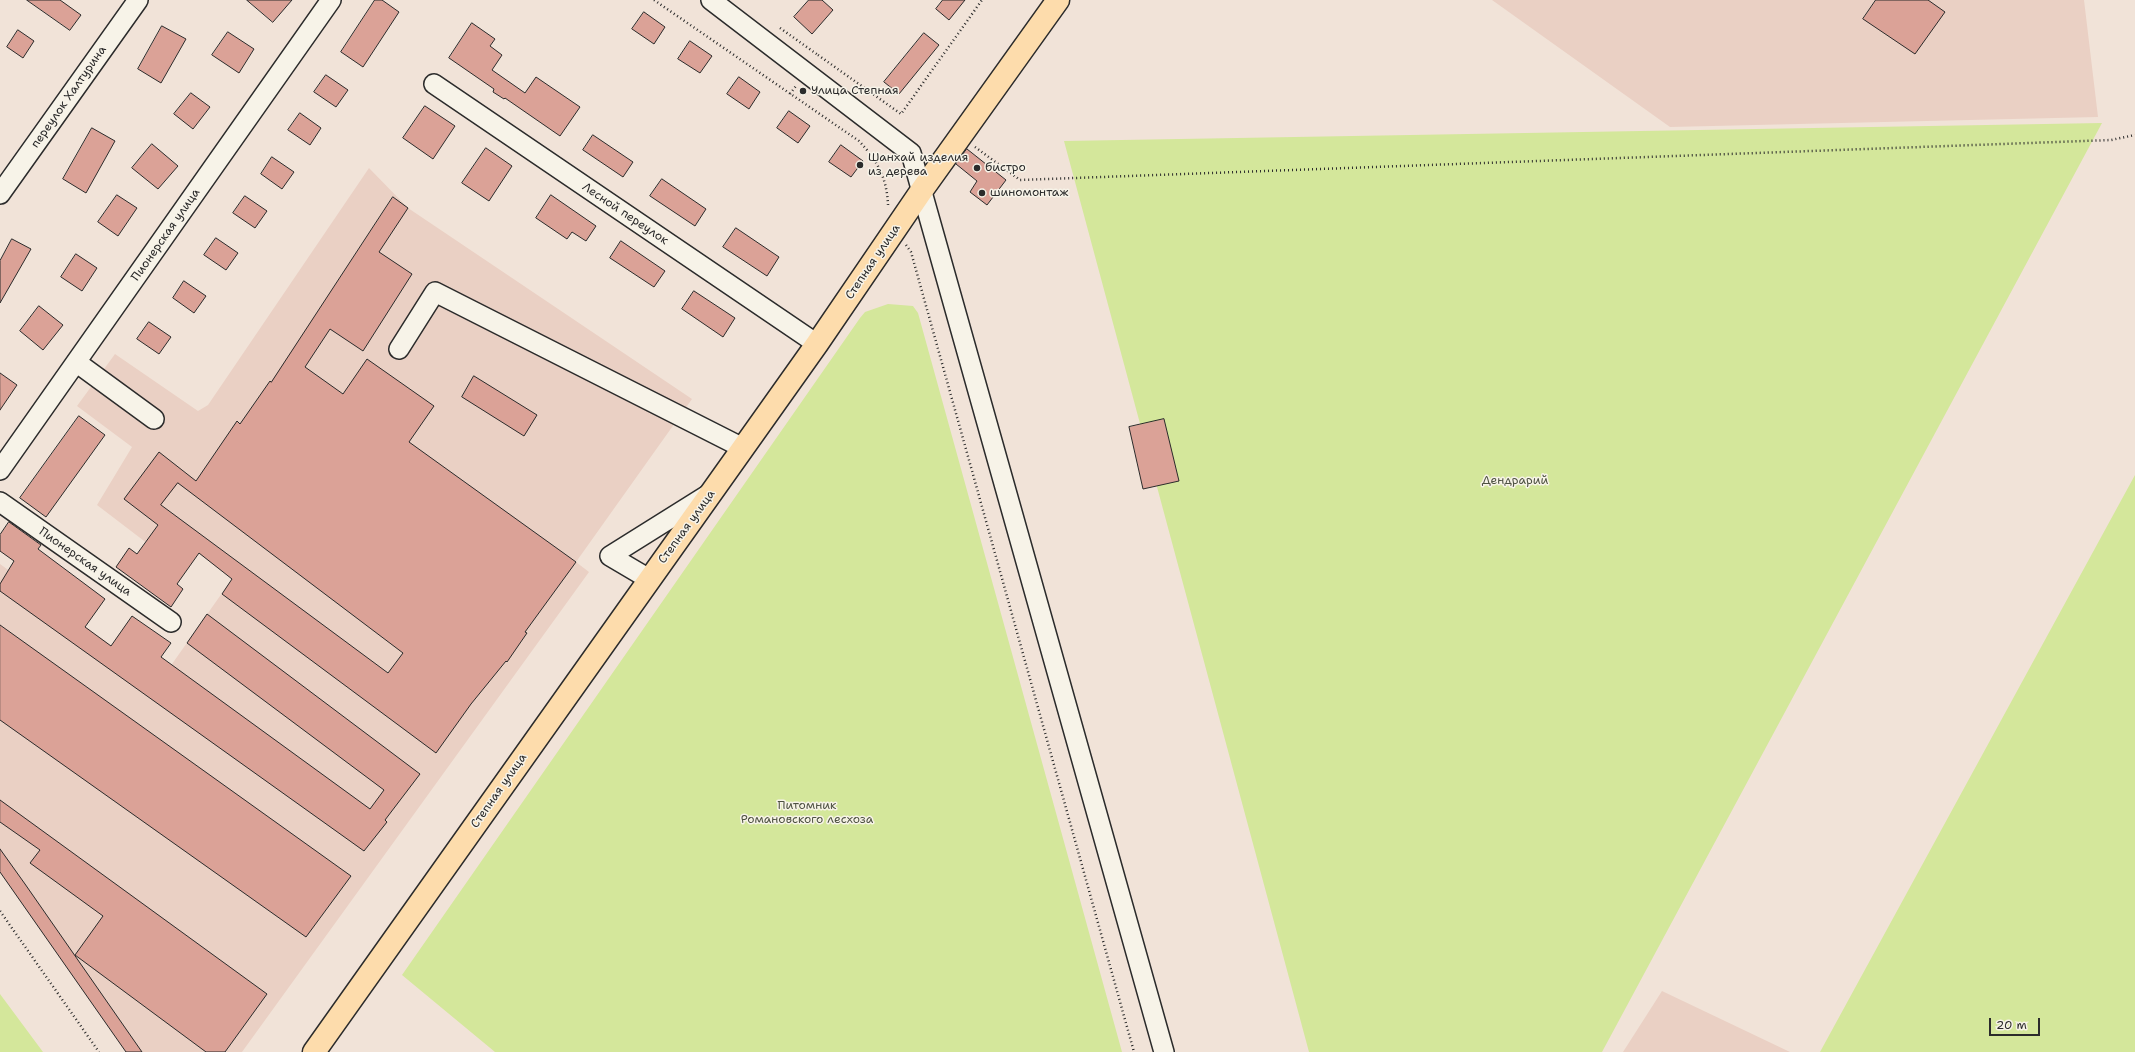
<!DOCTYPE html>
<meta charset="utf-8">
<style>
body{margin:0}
#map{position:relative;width:2135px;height:1052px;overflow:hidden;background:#f1e3d8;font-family:"Shantell Sans",sans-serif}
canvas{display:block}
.scale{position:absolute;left:1989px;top:1018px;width:51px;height:18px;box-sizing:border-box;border:2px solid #2b2b2b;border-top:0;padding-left:5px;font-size:12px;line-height:14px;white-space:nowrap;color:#2b2b2b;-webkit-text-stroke:3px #f7f3e8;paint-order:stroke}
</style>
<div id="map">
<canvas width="2135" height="1052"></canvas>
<div class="scale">20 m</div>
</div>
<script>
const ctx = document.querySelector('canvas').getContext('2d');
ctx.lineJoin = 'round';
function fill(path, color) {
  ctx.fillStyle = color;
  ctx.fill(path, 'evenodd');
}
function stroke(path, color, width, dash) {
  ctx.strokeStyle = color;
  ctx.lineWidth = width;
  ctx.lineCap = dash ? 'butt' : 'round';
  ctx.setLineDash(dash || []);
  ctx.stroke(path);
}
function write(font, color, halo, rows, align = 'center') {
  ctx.font = font + ' "Shantell Sans",sans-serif';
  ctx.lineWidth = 3;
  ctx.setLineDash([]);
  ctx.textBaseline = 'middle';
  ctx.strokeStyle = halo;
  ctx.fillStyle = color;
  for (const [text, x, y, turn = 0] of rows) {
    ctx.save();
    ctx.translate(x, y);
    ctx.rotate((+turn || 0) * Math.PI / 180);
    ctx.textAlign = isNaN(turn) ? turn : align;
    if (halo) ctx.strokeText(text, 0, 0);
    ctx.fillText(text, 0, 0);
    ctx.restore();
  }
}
fill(new Path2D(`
 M1492 0H2084L2098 117 1670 127Z
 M369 168 408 208 692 399 576 562 589 572 242 1052H126L0 872V564L160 681 232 579 165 528 152 547 97 505 132 447 77 406 115 354 198 411 208 405Z
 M1662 991 1790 1052H1623Z`), '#ead0c4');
fill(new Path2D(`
 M2102 123 1602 1052H1309L1064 141Z
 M888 304 913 306 918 313 1122 1052H495L402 975 860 318 865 312Z
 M2135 475V1052H1820Z
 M0 994 43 1052H0Z`), '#d4e79b');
const building = new Path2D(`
 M27 0H60L81 15 70 30Z
 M247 0H292L273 22Z
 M375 0H382L399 12 363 67 341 52Z
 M809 0H822L833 10 812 34 794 17Z
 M943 0H965L949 20 936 9Z
 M1876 0H1928L1945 12 1915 54 1863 19Z
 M644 12 665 27 654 44 632 29Z
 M472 23 495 39 490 46 502 55 492 70 525 93 536 77 580 107 560 136 505 98 504 99 493 92 494 89 449 58Z
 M162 26 186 39 161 83 138 69Z
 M18 30 34 41 23 58 7 47Z
 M228 32 254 49 239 73 212 55Z
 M924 33 939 45 899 94 884 82Z
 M690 41 712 56 700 73 678 59Z
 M326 75 348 90 336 107 314 92Z
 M739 77 760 92 749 109 727 94Z
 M191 93 210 107 193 129 174 114Z
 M425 106 455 126 433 159 403 138Z
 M789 111 810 126 798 143 777 128Z
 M300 113 321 128 310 145 288 130Z
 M92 128 115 141 86 193 63 179Z
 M593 135 633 162 623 177 583 150Z
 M152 144 178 166 158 189 132 168Z
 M841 145 863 161 851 177 829 162Z
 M486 148 512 166 489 201 462 183Z
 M967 149 1006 180 987 205 970 192 977 181 956 164Z
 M272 157 294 172 282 189 261 174Z
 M662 179 706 209 695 226 650 196Z
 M117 195 137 208 118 236 98 222Z
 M551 195 596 226 586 241 572 232 567 239 536 218Z
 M245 196 267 211 255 228 233 213Z
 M393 197 408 208 379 252 412 274 363 351 330 329 305 367 343 394 367 359 434 406 409 442 576 562 525 632 527 633 507 662 506 661 471 704 436 753 222 594 232 579 199 553 177 584 183 589 171 607 116 567 129 548 137 554 158 525 124 499 159 452 196 481 237 421 240 424 270 381 271 382ZM178 483 403 653 388 673 161 505Z
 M736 228 779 257 767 276 723 247Z
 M216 238 238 253 226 270 204 255Z
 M12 239 31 249 0 303V261Z
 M621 241 665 271 654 287 610 258Z
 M76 254 97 268 82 291 61 277Z
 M184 281 206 296 194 313 173 298Z
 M694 291 735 318 723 337 682 309Z
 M39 306 63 325 43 350 20 331Z
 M149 322 171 337 159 354 137 339Z
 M0 373 17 385 0 410Z
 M474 376 537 415 524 436 462 397Z
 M79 416 105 435 46 517 20 498Z
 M1164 419 1179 481 1143 489 1129 427Z
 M9 522 41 545 38 549 105 599 85 627 111 646 132 616 171 643 161 657 370 809 384 790 187 643 207 614 420 774 385 820 387 822 364 851 0 591V584L14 561 0 551V535Z
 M0 625 351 876 306 937 0 720Z
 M0 800 267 994 225 1052H206L75 955 103 916 30 863 40 850 0 822Z
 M0 849 25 884 142 1052H126L0 872Z`);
fill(building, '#dba297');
stroke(building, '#2b2b2b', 1);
const minor = new Path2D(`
 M711 0 911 153 1164 1052
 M434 84 817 344
 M0 194 138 0
 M399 349 435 292 743 448
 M76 362 154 419
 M0 470 331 0
 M0 502 171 622
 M649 579 610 556 709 494`);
const major = new Path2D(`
 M314 1052 817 344 922 190 1058 0`);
stroke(minor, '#2b2b2b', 22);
stroke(major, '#2b2b2b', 25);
stroke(new Path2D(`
 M654 0 859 141C877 160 887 178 888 205
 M780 28 818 55
 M818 55 901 114 982 0
 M790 94 796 86
 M975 147 1020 180 2111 140 2135 135
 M906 245 911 252 1134 1052
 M0 911 99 1052`), '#2b2b2b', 2.5, [1, 3]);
stroke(minor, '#f7f3e8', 19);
stroke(major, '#fddcac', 22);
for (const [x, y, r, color] of [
 [803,91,4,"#2b2b2b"],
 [860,165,4,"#2b2b2b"],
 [977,168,4,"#2b2b2b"],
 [982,193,4,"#2b2b2b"]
]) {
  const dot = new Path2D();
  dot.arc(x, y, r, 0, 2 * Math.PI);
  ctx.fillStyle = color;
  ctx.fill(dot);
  stroke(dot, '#f7f3e8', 1.5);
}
write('12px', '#2b2b2b', '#f7f3e8', [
 ["Улица Степная",811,91],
 ["Шанхай изделия",868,158],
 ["из дерева",868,172],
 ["бистро",985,168],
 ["шиномонтаж",990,193]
], 'left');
write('12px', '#2b2b2b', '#f7f3e8', [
 ["переулок Халтурина",69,97,-55],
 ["Лесной переулок",625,214,34],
 ["Пионерская улица",166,235,-55],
 ["Степная улица",873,262,-56],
 ["Степная улица",687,527,-54],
 ["Пионерская улица",85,562,35],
 ["Степная улица",499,791,-55]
]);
write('12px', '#4d5141', '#f7f3e8', [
 ["Дендрарий",1515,481],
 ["Питомник",807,806],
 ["Романовского лесхоза",807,820]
]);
</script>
